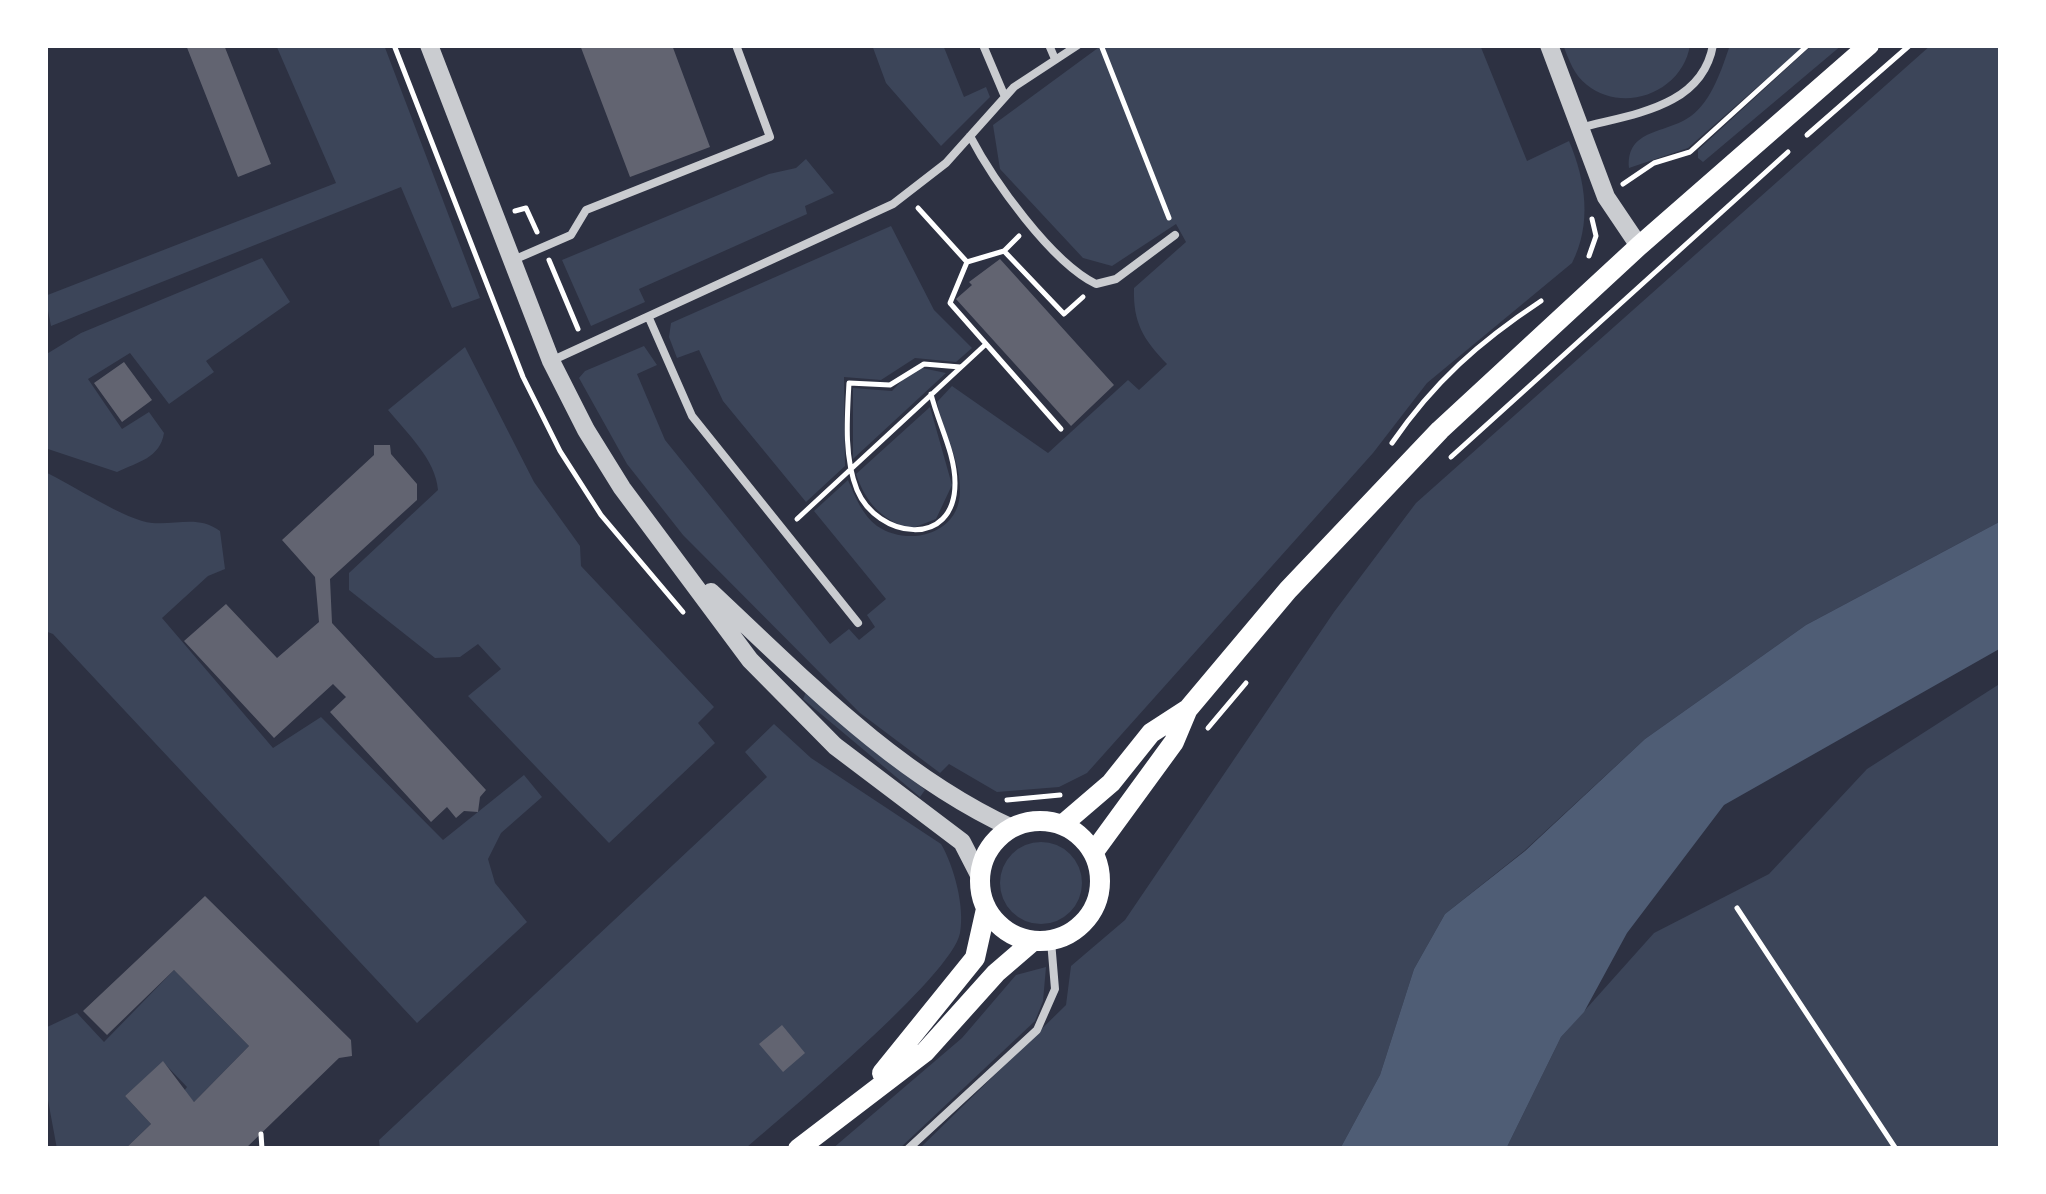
<!DOCTYPE html>
<style>
body{margin:0}
#map{position:relative;width:2046px;height:1194px;overflow:hidden;background:#2d3142;font-family:"Open Sans",sans-serif}
canvas{display:block}
.frame{position:absolute;inset:0;border:48px solid #fff;pointer-events:none}
</style>
<div id="map">
<canvas width="2046" height="1194"></canvas>
<div class="frame"></div>
</div>
<script>
const ctx = document.querySelector('canvas').getContext('2d');
ctx.lineJoin = 'round';
function fill(path, color) {
  ctx.fillStyle = color;
  ctx.fill(path, 'evenodd');
}
function stroke(path, color, width, dash) {
  ctx.strokeStyle = color;
  ctx.lineWidth = width;
  ctx.lineCap = dash ? 'butt' : 'round';
  ctx.setLineDash(dash || []);
  ctx.stroke(path);
}
fill(new Path2D(`
 M276 45H384L480 298 452 308 401 187 51 326 45 296 336 183Z
 M872 45H943L964 97 986 87 990 97 941 146 886 83Z
 M1102 45H1480L1527 161 1569 141C1586 181 1592 224 1572 263L1427 383 1373 453 1087 773 1059 787 997 792 949 764 940 773 860 713 683 535 627 464 579 378 585 371 644 346 657 365 637 374 665 440 830 644 849 629 859 640 875 627 867 615 886 599 814 511 848 480C855 496 862 515 877 526 908 547 959 535 960 492 961 460 943 433 937 402L952 386 1048 453 1128 380 1139 390 1167 364C1143 339 1133 323 1134 288L1186 242 1176 224 1112 266 1083 258 1000 169 993 125Z
 M1563 45H1690C1683 91 1625 115 1587 85 1574 75 1569 60 1563 45Z
 M1730 45H1805L1688 148 1629 168C1626 128 1667 134 1691 116 1712 101 1722 68 1730 45Z
 M1812 45H1842L1703 162 1698 158V150Z
 M1931 45H2001V521L1806 625 1645 739 1524 851 1445 914 1414 969 1380 1075 1340 1149H919L1066 1005 1071 966 1125 920 1334 612 1416 503Z
 M806 159 834 193 805 206 807 214 639 289 645 302 591 326 562 260 769 174 796 168Z
 M891 226 934 310 972 348 956 362 915 358 881 380 844 377 845 466 806 502 723 401 699 350 677 358 669 337 671 323Z
 M262 258 290 302 206 361 214 372 169 404 130 353 88 379 122 429 149 412 164 433C160 458 138 462 117 472L45 448V355L81 333Z
 M465 347 534 482 580 546 581 566 714 707 698 723 715 743 609 843 468 696 501 669 478 644 460 657 435 658 349 590V573L438 490C436 460 407 433 388 410Z
 M922 368 946 373 853 459V388L892 391 907 375Z
 M930 407 952 485 936 519 910 529C881 519 866 503 856 474Z
 M45 472C71 484 127 521 152 523 178 525 198 515 220 531L225 569 208 576 162 618 273 748 321 717 443 840 524 775 542 797 501 833 488 859 495 883 527 922 417 1023 53 634 45 631Z
 M2001 683V1149H1506L1561 1037 1654 933 1769 874 1867 769Z
 M806 692 925 790 920 797 803 699Z
 M774 724 811 758 941 844C954 866 965 907 960 933 952 976 785 1114 745 1149H380L379 1140 767 777 745 752Z
 M1000 883a41 41 0 1 1 82 0a41 41 0 1 1-82 0Z
 M1046 967 1043 1001 1035 1021 899 1149H832L962 1038 1016 975Z
 M174 970 249 1046 194 1102 184 1091 187 1087 163 1062 125 1096 151 1124 125 1149H57L45 1084V1028L77 1013 104 1042Z`), '#3c4559');
fill(new Path2D(`
 M2001 521V648L1724 805 1627 933 1584 1012 1561 1037 1506 1149H1340L1380 1075 1414 969 1445 914 1525 851 1645 739 1806 625Z`), '#4f5d75');
fill(new Path2D(`
 M186 45H224L271 164 238 177Z
 M580 45H672L710 147 630 177Z
 M1000 259 1114 385 1071 426 956 299 972 285 969 282Z
 M124 362 152 400 122 422 94 383Z
 M374 445H390L391 454 417 484V500L330 579 332 623 486 790 480 797 478 812 464 811 456 818 447 807 431 822 330 712 346 697 333 684 274 738 184 641 226 604 277 658 319 622 315 577 282 540 374 455Z
 M205 896 351 1040 352 1056 339 1058 245 1149H125L151 1124 125 1096 163 1061 194 1102 249 1046 174 970 107 1035 83 1011Z
 M782 1025 805 1053 783 1072 759 1044Z`), '#626471');
stroke(new Path2D(`
 M394 45 523 377 560 451 601 515 683 612
 M1101 45 1169 218
 M1807 135 1910 45
 M1623 184 1654 163 1690 152 1808 45
 M918 208 967 262 1004 251
 M515 211 526 208 537 232
 M1019 236 1004 251 1064 314 1083 297
 M1589 256 1596 236 1592 219
 M549 260 578 329
 M967 262 950 303 1061 429
 M931 394C938 423 955 453 955 483 955 550 877 538 857 490 844 457 847 418 849 383L890 385 924 364 960 367
 M1392 443C1434 382 1479 342 1541 301
 M1451 457 1788 152
 M797 519 986 344
 M1208 728 1246 683
 M1007 800 1060 795
 M1737 908 1896 1149
 M261 1134 262 1149`), '#fff', 5);
stroke(new Path2D(`
 M983 45 1005 97
 M1049 45 1055 59
 M1580 128C1631 114 1702 108 1713 45
 M970 136C993 180 1051 262 1096 284L1116 279 1175 235
 M511 261 571 235 586 210 770 137 736 45
 M649 318 692 416 858 623
 M551 361 893 204 946 163 1014 87 1078 45
 M908 1149 1037 1030 1055 989 1051 941`), '#caccd0', 8);
stroke(new Path2D(`
 M429 45 551 361 586 430 622 488 750 660 835 746 962 842 979 875
 M1549 45 1606 197 1639 246
 M711 592C804 679 895 774 1012 828`), '#caccd0', 18);
stroke(new Path2D(`
 M980 881a60 60 0 1 1 120 0a60 60 0 1 1-120 0Z
 M1062 825 1111 783 1151 733 1188 709 1288 590 1440 430 1639 246 1869 45
 M1093 853 1174 742 1187 711
 M882 1073 975 958 986 909
 M798 1149 925 1052 996 973 1032 942`), '#fff', 20);
</script>
